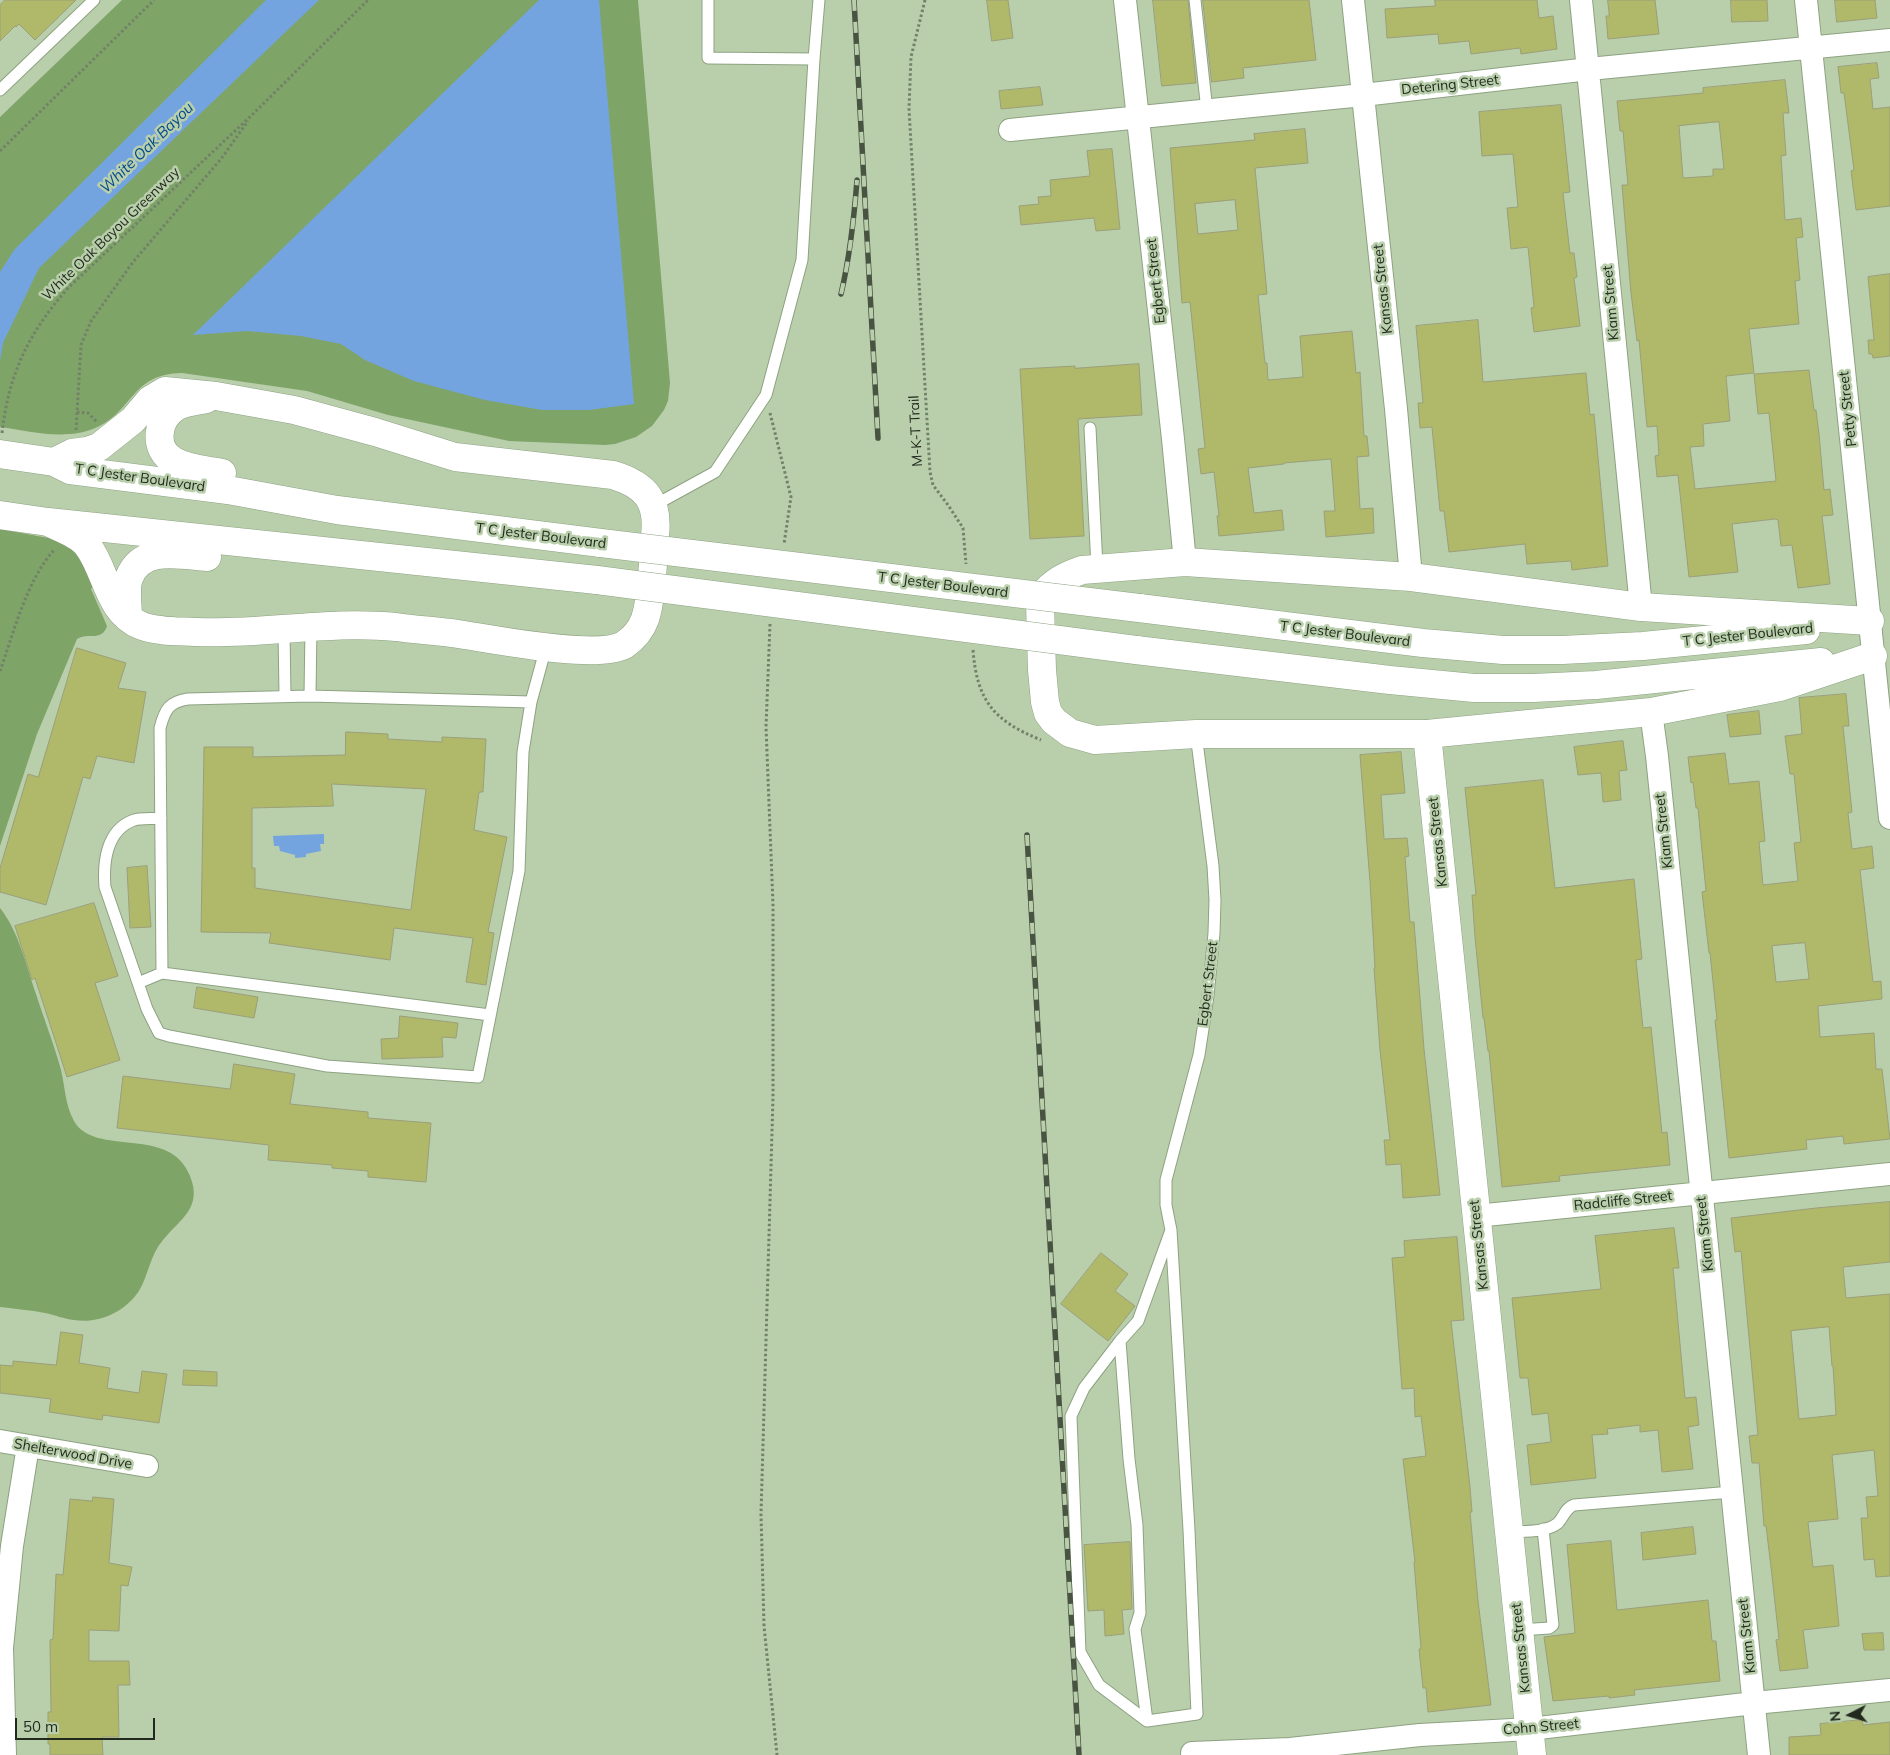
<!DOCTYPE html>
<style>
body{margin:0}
#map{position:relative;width:1890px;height:1755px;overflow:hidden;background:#b9cfac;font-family:Mulish,sans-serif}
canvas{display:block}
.north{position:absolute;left:1825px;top:1690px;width:50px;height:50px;-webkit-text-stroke:4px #b9cfac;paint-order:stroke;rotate:265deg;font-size:14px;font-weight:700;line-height:20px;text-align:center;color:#222a1d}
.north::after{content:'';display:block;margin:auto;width:18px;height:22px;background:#222a1d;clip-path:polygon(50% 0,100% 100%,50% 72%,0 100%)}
.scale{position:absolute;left:15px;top:1718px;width:140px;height:22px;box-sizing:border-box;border:2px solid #222a1d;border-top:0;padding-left:6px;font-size:15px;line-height:18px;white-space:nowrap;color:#222a1d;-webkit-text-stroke:4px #b9cfac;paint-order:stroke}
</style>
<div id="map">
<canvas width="1890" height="1755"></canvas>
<div class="north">N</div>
<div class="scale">50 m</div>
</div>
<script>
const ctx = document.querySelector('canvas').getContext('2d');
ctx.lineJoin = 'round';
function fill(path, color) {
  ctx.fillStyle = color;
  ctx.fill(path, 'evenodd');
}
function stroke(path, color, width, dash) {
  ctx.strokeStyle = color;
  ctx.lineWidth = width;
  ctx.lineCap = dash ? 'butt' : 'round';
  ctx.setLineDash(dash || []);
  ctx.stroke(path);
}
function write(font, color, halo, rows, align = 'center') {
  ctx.font = font + ' Mulish,sans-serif';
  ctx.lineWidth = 5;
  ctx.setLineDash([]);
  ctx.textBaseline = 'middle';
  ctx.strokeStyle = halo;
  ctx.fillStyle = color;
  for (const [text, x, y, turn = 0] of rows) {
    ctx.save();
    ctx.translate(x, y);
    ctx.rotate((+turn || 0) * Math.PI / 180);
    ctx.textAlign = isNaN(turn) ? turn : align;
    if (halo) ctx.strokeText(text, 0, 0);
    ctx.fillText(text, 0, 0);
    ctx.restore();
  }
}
fill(new Path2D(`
 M122 0H638L670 383 668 401 664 410 652 426 636 437 615 444 605 445 509 441 388 415 307 391 182 373C130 374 134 412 95 428 65 441 30 431 0 427V117Z
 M0 529 59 540 79 552 94 585 91 589 107 626C102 642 88 632 77 639L37 734 0 846Z
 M0 908C19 932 26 965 36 994 44 1019 54 1044 61 1070 65 1086 65 1105 74 1121 95 1158 170 1124 190 1176 203 1208 180 1219 163 1240 150 1255 149 1274 139 1291 125 1312 99 1324 74 1320 64 1319 55 1315 45 1313 30 1310 15 1309 0 1307Z`), '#7fa467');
fill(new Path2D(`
 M266 0H319L39 268 3 343 0 361V272L14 250Z
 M539 0H599L634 404 589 410H542L485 400 414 381 365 360 341 344 301 336 247 331 193 335Z
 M324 834V844H320L321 851 306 854V857L295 858V855L280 851 279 846H274L273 836Z`), '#73a4df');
const building = new Path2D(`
 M5 0H76L35 40 19 24 16 27 15 26 0 41V5Z
 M987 0H1008L1013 38 992 41Z
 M1153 0H1188L1196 83 1162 86Z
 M1203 0H1309L1316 60 1243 68 1244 78 1212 82Z
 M1435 0H1537L1539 18 1553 16 1557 49 1521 54 1520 48 1471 54 1469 41 1439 44 1438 34 1387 38 1385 9 1435 6Z
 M1608 0H1655L1659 34 1608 39 1606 16H1609Z
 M1731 0H1767L1768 21 1732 22Z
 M1835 0H1875L1877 18 1837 22Z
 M1877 63 1879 78 1870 79 1873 109 1890 107V206L1856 210 1851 171 1854 170 1844 93H1841L1838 67Z
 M1785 80 1789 113H1783L1786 155 1781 156 1785 220 1801 218 1803 237 1796 238 1800 280 1795 281 1799 324 1749 329 1754 373 1726 376 1730 421 1703 424 1704 446 1690 447 1695 489 1776 481 1769 413 1758 414 1754 374 1809 370 1814 410H1816L1819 434 1824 490 1830 489 1833 515 1822 516 1830 584 1798 588 1792 545 1781 546 1778 520 1775 519 1732 524 1738 572 1689 577 1678 475 1657 477 1655 456 1659 455 1657 426 1647 427 1639 340 1637 341 1631 293 1622 185H1628L1623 131H1620L1617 101 1703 93V88ZM1719 122 1724 169H1713V176L1683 178 1679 126Z
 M1040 87 1043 105 1001 109 999 91Z
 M1561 105 1570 192 1563 193 1570 253H1574L1577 277 1574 278 1580 326 1534 332 1531 308 1534 307 1528 247 1511 249 1507 208 1518 207 1513 154 1482 156 1479 112Z
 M1305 129 1308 163 1255 168 1267 294 1258 295 1265 363H1267L1268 380 1303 377 1300 336 1352 331 1356 373 1360 372 1364 436H1367L1369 456 1357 457 1360 509 1373 508 1374 533 1326 537 1324 511H1335L1331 459 1284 463V464L1248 468 1254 513 1282 510 1284 530 1219 536 1217 516H1219L1214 472 1201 474 1198 449 1205 448 1190 302 1182 303 1170 148 1255 140 1254 134ZM1235 200 1238 230 1198 234 1195 204Z
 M1112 149 1120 229 1096 231 1094 218 1021 225 1019 206 1039 204 1038 197 1051 196 1050 180 1090 176 1087 151Z
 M1890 274V356L1873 358 1872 354H1869L1868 340H1874L1868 277Z
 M1478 320 1483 382 1586 373 1590 415 1594 414 1608 566 1572 570 1571 561 1527 564 1525 544 1449 552 1444 511H1440L1432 427 1420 428 1418 403H1423L1416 326Z
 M1139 364 1142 415 1078 419 1084 536 1030 539 1020 369 1075 366V368Z
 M77 648 126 663 118 688 146 692 134 763 97 756 90 779 83 777 46 905 0 892V868L28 774 38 777Z
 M1846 694 1849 726H1843L1852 812 1848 813 1852 849 1872 846 1874 868 1860 870 1873 982 1881 981 1882 999 1818 1006 1820 1037 1874 1033 1876 1069H1882L1890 1139 1844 1144 1843 1136 1806 1140 1807 1149 1729 1158 1715 1020H1717L1710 953H1709L1702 892 1706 891 1702 851 1698 808H1696L1693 782 1691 783 1688 757 1725 753 1729 784 1759 781 1765 841 1759 842 1763 885 1798 881 1794 843 1801 842 1794 774H1790L1785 736 1802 734 1799 698ZM1805 943 1809 979 1776 982 1772 946Z
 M1759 711 1761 734 1730 737 1727 715Z
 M346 732 388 734V739L442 742V737L486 739 483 792H479L474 830 507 837 488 932 494 933 486 985 466 982 473 938 394 928 390 960 269 943 271 933 201 932 204 747H253V757L345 755ZM332 784 426 789 411 910 255 888V868H252V808L333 806Z
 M1623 741 1627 770 1619 771 1621 800 1603 802 1601 773 1578 775 1574 747Z
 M1401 752 1405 793 1381 795 1384 839 1407 838 1409 856 1405 857 1410 922H1414L1424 1049 1440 1195 1403 1198 1401 1164 1386 1165 1384 1140H1390L1380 1050 1374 968H1375L1370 882 1360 755Z
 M1543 780 1555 888 1634 879 1642 959 1636 960 1643 1028 1651 1027 1662 1133 1667 1132 1670 1165 1559 1176 1560 1181 1502 1187 1489 1051H1488L1484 1018H1483L1475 937 1472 895H1476L1465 788Z
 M147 866 151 927 130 928 127 868Z
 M94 903 118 976 95 983 120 1060 67 1077 35 978 32 980 15 926Z
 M197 987 258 997 254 1018 194 1008Z
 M400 1016 458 1023 456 1038 442 1037 443 1057 382 1059 381 1039 398 1038Z
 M234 1064 295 1074 290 1104 368 1112V1118L431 1123 426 1182 368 1177V1171L332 1168V1165L268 1160 269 1145 117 1128 123 1076 230 1089Z
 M1890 1202V1262L1843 1267 1846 1298 1890 1294V1576L1876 1577 1874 1559 1864 1560 1861 1518H1868L1866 1497 1878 1496 1874 1450 1832 1455 1838 1519 1808 1522 1813 1567 1833 1565 1839 1626 1803 1630 1808 1668 1780 1671 1776 1640 1779 1639 1771 1567 1766 1526H1764L1759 1463H1752L1749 1436 1758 1435 1741 1251 1735 1252 1731 1218 1816 1208ZM1829 1327 1832 1366H1833L1836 1415 1799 1419 1791 1331Z
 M1674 1228 1679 1268H1673L1685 1398 1696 1397 1699 1425 1688 1427 1693 1469 1662 1472 1658 1430 1640 1432V1425L1607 1429 1608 1434 1592 1435 1596 1478 1531 1485 1527 1445 1551 1442 1548 1413 1532 1415 1528 1378H1520L1512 1298 1601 1289 1595 1236Z
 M1457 1237 1464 1320 1451 1321 1470 1487 1472 1512H1470L1478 1601 1491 1705 1428 1712 1426 1688H1423L1419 1649H1421L1414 1562H1415L1403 1459 1426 1456 1421 1416 1415 1417 1414 1388 1402 1389 1392 1258 1405 1257 1404 1241Z
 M1101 1253 1128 1274 1115 1291 1135 1306 1108 1341 1061 1304Z
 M61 1332 83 1335 79 1363 110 1368 107 1388 139 1393 142 1371 167 1374 159 1423 103 1415 102 1420 49 1412 51 1399 0 1393V1365L13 1366V1361L56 1365Z
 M184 1370 217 1372V1386L183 1385Z
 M93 1497 114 1499 109 1563 132 1567 128 1586 121 1585 119 1631 89 1630V1661H129L130 1685H118L119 1737H102L103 1755H50V1744H48V1712H51L50 1640 53 1639 56 1574 63 1575 70 1499 92 1501Z
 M1693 1527 1696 1554 1643 1560 1641 1533Z
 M1611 1541 1617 1610 1708 1600 1712 1641H1716L1720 1681 1634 1690 1635 1695 1609 1698V1696L1553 1701 1544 1637 1575 1633 1567 1545Z
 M1130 1542 1132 1609 1122 1610 1124 1634 1105 1636 1104 1610 1088 1611 1084 1545Z
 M1883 1633 1884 1650H1864L1862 1634Z
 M1862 1720 1863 1725 1890 1722V1755H1789V1737L1821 1735 1820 1724Z`);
fill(building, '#b0b86a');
stroke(building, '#9a9f7a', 1);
const service = new Path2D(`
 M708 0V58L814 59
 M1195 0 1207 111
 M0 90 94 0
 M1090 428 1097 567
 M653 506 715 472 766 395 802 260 814 59 819 0
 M284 630 285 696
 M310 696 311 627
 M531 702 546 647
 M161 818C153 819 141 818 134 820 106 830 103 863 105 887L147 1009 159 1033 169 1036 327 1066 478 1077 519 871 523 752 531 702 310 696 188 699C169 702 165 709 160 728L162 973 490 1015
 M138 983 162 973
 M1171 1230 1138 1321 1120 1341 1084 1388 1071 1416 1080 1652 1099 1685 1147 1721 1197 1714 1189 1530 1171 1230 1166 1205V1180L1199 1055 1208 996 1214 933 1215 900 1213 866 1196 734
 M1120 1341 1129 1459 1137 1525 1140 1613 1135 1629 1147 1721
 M1509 1532C1523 1531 1546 1533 1558 1523 1564 1517 1565 1508 1574 1505L1732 1492
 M1520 1630 1549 1628 1553 1625 1543 1529`);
const minor = new Path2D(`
 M1125 0 1173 439 1185 562
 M1353 0 1396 409 1411 577
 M1581 0 1641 607
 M1806 0 1890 818
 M1010 130 1363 95 1589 69 1890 40
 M1651 712 1657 756 1759 1755
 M1476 1216 1890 1174
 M0 1441 147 1466
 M1192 1753 1290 1749 1420 1735 1530 1729 1754 1703 1890 1690
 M5 1755 2 1648 12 1546 28 1446`);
const tertiary = new Path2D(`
 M1427 734 1532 1755`);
const secondary = new Path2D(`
 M206 399C197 401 184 402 176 407 157 419 152 449 174 461 188 469 206 470 222 473
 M0 454 54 462 70 470 228 490 337 510 601 543
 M0 515 48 522 597 580
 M48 522C60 528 79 534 87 545 107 570 107 613 142 626 159 632 178 631 196 632 263 635 329 620 396 627 417 630 438 631 458 634 492 639 597 660 624 645 633 639 641 630 645 619 652 598 653 560 655 536 659 501 646 485 613 475L455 457 375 432 294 410 216 396 165 391 150 400 133 420 99 447 87 451 72 453 54 462
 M1139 608 1423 643 1503 650H1562L1643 646 1806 630
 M128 617C128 607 125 587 129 578 141 545 180 555 207 557
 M1870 621 1641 607 1411 577 1185 562 1082 570C1065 576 1045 585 1040 603L1042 670 1045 702 1048 713 1054 721 1070 733 1095 740 1196 734H1427L1651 712 1780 687 1873 656
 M1136 650 1390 680 1474 688H1533L1596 685 1821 662`);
stroke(service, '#8da281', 13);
stroke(minor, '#8da281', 24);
stroke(tertiary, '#8da281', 29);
stroke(secondary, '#8da281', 29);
stroke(new Path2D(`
 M925 0 911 57 909 109 930 472 933 485 948 505 963 528 966 564
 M0 151 154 0
 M77 412 88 413 97 422
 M770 413 791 497 784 544
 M76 430 81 345 91 321 133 262 221 159 248 121
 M2 433C9 373 28 334 68 288L253 114 368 0
 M770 624 766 727 773 905V1097L761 1514 764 1626 777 1755
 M973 650C977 701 994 721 1041 740
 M0 671C14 632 27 579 55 549`), '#728269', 3, [2.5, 2.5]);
stroke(service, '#fff', 11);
stroke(minor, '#fff', 22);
stroke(tertiary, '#fff', 28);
stroke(secondary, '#fff', 28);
const rail = new Path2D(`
 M854 0 878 438
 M841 294C850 256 854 219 857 180
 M1027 835 1079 1755`);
stroke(rail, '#485441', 5.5);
stroke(rail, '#b9cfac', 4, [11]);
const secondaryBridge = new Path2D(`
 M601 543 1139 608
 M597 580 1136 650`);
stroke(secondaryBridge, '#8da281', 29, []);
stroke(secondaryBridge, '#fff', 28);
write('14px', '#222a1d', '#b9cfac', [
 ["Detering Street",1450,85,-6],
 ["White Oak Bayou Greenway",111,234,-44],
 ["Egbert Street",1156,281,-96],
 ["Kansas Street",1383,289,-96],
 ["Kiam Street",1611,303,-95],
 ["Petty Street",1848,409,-96],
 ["M-K-T Trail",916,431,-93],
 ["T C Jester Boulevard",140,478,8],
 ["T C Jester Boulevard",541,536,7],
 ["T C Jester Boulevard",943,585,7],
 ["T C Jester Boulevard",1345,634,7],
 ["T C Jester Boulevard",1748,635,-6],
 ["Kiam Street",1664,831,-96],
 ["Kansas Street",1438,842,-96],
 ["Egbert Street",1208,984,-83],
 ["Radcliffe Street",1623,1201,-6],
 ["Kiam Street",1705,1234,-96],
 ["Kansas Street",1479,1245,-96],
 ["Shelterwood Drive",73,1454,10],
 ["Kiam Street",1747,1636,-96],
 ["Kansas Street",1521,1648,-96],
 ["Cohn Street",1541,1727,-5]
]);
write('italic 15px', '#004a90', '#b9cfac', [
 ["White Oak Bayou",147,148,-44]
]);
</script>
